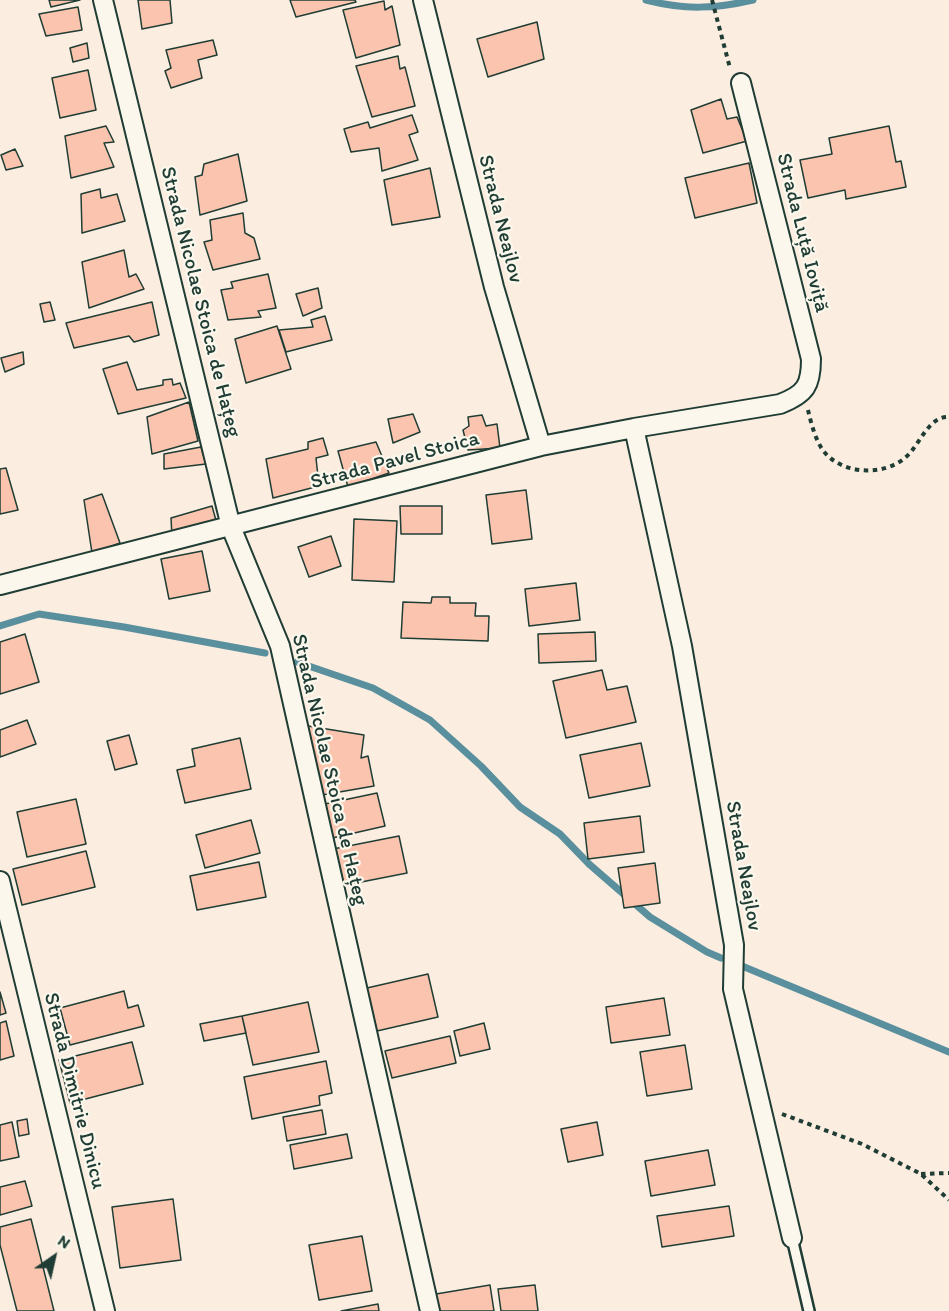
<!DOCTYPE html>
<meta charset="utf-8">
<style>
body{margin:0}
#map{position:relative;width:949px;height:1311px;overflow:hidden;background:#fbede0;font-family:Itim,sans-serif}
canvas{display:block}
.north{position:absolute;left:24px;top:1227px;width:60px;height:60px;-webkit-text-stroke:4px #fbf7ec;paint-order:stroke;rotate:34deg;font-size:16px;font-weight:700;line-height:24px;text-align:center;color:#1f3d34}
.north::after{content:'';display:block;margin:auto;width:21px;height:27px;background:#1f3d34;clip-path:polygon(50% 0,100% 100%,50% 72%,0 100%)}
</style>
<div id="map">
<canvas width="949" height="1311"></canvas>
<div class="north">N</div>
</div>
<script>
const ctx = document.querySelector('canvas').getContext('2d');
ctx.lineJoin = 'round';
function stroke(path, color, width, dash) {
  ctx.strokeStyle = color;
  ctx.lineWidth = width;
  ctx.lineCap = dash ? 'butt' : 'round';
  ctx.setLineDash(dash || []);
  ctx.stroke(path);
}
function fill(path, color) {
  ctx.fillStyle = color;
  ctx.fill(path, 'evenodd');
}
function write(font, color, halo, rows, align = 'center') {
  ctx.font = font + ' Itim,sans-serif';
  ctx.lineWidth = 4.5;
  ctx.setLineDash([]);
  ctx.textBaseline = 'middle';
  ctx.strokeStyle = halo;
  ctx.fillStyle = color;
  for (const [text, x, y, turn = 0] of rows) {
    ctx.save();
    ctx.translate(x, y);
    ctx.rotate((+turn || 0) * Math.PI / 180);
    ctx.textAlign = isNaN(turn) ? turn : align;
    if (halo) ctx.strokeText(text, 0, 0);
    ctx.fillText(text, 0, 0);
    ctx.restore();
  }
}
stroke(new Path2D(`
 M646 0C685 10 714 9 753 0
 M0 626 39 614 124 627 265 653
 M297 662 373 688 430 720 481 766 520 807 560 834 589 864 650 917 707 952 721 958
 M742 966 949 1052`), '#5a909d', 7);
const building = new Path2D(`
 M49 0H80L51 7Z
 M138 0H170L172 23 142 29Z
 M290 0H355L356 2 296 17Z
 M384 1 385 10 392 6 400 45 356 58 343 10Z
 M78 7 82 30 46 36 39 14Z
 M537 22 544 59 488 77 477 39Z
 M213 40 217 55 198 60 202 78 171 88 165 71 171 68 166 50Z
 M87 43 89 58 73 62 70 48Z
 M398 56 400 69 405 67 415 106 372 117 356 66Z
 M88 70 96 110 60 118 52 78Z
 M721 99 727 119 737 117 747 141 703 153 691 110Z
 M412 115 418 132 409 135 418 160 382 171 379 148 351 152 344 129 368 122 370 128Z
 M106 126 114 142 104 143 114 167 71 178 65 136Z
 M889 126 896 162 901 161 906 187 846 199 845 190 808 198 800 160 832 154 829 138Z
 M15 149 23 166 6 170 1 155Z
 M238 154 247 201 200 215 195 177 202 175 204 164Z
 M749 163 757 203 695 218 685 178Z
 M430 168 440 217 392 225 384 180Z
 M100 189 101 198 117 194 125 221 82 233 81 194Z
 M243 213 245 233 254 238 260 259 213 270 204 242 212 240 210 220Z
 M124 250 129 277 136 274 144 289 89 308 82 262Z
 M268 274 276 308 258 311 261 317 228 320 221 290 233 288 231 282Z
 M318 288 322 308 303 316 296 294Z
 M50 302 55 320 44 322 40 304Z
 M152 302 159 335 134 342 129 336 74 348 66 323Z
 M325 316 332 340 286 352 279 330 313 327 311 320Z
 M277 326 291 369 246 383 235 339Z
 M23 352 24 364 5 372 1 358Z
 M127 362 137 390 163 385V380L172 379 173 385 180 383 186 398 118 414 103 369Z
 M189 402 198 441 152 454 147 417Z
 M413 414 420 432 393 443 388 419Z
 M482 415 486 426 497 424 500 448 468 450 463 430 469 426 468 417Z
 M323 438 328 455 316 458 319 486 273 498 266 459 308 449V442Z
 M376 442 389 473 348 487 338 451Z
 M201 447 206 464 164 469V454Z
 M6 468 18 510 0 514V469Z
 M526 490 532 539 492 544 486 495Z
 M102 494 120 543 92 553 84 500Z
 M212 506 217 524 172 537 171 518Z
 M400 506H442V534H401Z
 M354 519 397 521 394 582 352 580Z
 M331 536 341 566 309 577 298 547Z
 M202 551 210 591 169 599 161 559Z
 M576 583 580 620 529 626 525 589Z
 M432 597H450V603H476L475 616H489L488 641 401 638 403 602 431 603Z
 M595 632 596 661 539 663 538 634Z
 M25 634 39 682 0 694V642Z
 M602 670 607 690 627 686 636 722 566 738 553 681Z
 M27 720 36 744 0 757V730Z
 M308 726 364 735 361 758 368 756 374 786 322 795 309 759Z
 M129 735 137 764 115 770 107 741Z
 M240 738 251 789 185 803 177 770 195 766 192 749Z
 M641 743 650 786 589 798 580 755Z
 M377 793 385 826 328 839 320 805Z
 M76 799 86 844 27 857 17 812Z
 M640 816 644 852 588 859 584 823Z
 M251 820 260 853 205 868 196 835Z
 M399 836 407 873 341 886 333 849Z
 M86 851 95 887 22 905 13 869Z
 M259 862 266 897 197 910 190 876Z
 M655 863 660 903 624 908 618 868Z
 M428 974 438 1017 377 1031 367 988Z
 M124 991 128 1008 138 1005 144 1026 70 1045 60 1008Z
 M0 992 6 1013 0 1015Z
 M664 998 670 1035 611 1043 606 1007Z
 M308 1002 319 1052 253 1065 242 1016Z
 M242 1016 246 1033 204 1041 200 1024Z
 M6 1021 14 1056 0 1060V1023Z
 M484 1023 490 1049 460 1056 454 1031Z
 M450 1036 456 1063 392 1078 385 1051Z
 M132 1042 143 1084 70 1103 59 1060Z
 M685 1045 692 1089 647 1096 640 1052Z
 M326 1061 332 1093 319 1096 320 1105 252 1119 244 1077Z
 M322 1110 326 1134 287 1141 283 1117Z
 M27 1119 29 1134 19 1136 17 1121Z
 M12 1122 19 1157 0 1161V1125Z
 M597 1122 603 1155 568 1162 561 1129Z
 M347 1134 352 1158 294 1169 290 1145Z
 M708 1150 715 1185 651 1196 645 1161Z
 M25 1181 32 1206 0 1215V1187Z
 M173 1199 181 1260 120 1268 112 1207Z
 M729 1206 734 1236 662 1247 657 1216Z
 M31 1219 54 1311H17L0 1245V1227Z
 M362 1236 372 1291 319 1300 309 1245Z
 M490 1285 494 1311H439L436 1294Z
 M535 1285 538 1311H501L498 1289Z
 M378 1304 379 1311H341Z`);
fill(building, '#fbc4ae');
stroke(building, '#1f3d34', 1.5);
const lane = new Path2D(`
 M792 1238 809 1311`);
const street = new Path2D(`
 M103 0 231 527 280 646 430 1311
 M423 0 494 287 541 446
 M634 428 682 646 734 945 733 989 792 1238
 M0 585 541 446 634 428 780 404C806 394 811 385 811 359L741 83
 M0 881 105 1311`);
stroke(lane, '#1f3d34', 14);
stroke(street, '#1f3d34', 22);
stroke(new Path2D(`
 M712 0 730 68
 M808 410C811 423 815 438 822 449 840 475 884 477 906 457 920 445 928 416 949 417
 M782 1114 862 1144 921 1174 949 1200
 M921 1174 949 1173`), '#1f3d34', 4, [4.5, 4.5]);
stroke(lane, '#fbf7ec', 9);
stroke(street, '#fbf7ec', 18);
write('21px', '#1f3d34', '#fbf7ec', [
 ["Strada Neajlov",500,219,76],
 ["Strada Luță Ioviță",802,233,76],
 ["Strada Nicolae Stoica de Hațeg",200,302,76],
 ["Strada Pavel Stoica",395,461,-15],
 ["Strada Nicolae Stoica de Hațeg",329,770,77],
 ["Strada Neajlov",743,866,80],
 ["Strada Dimitrie Dinicu",74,1091,76]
]);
</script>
